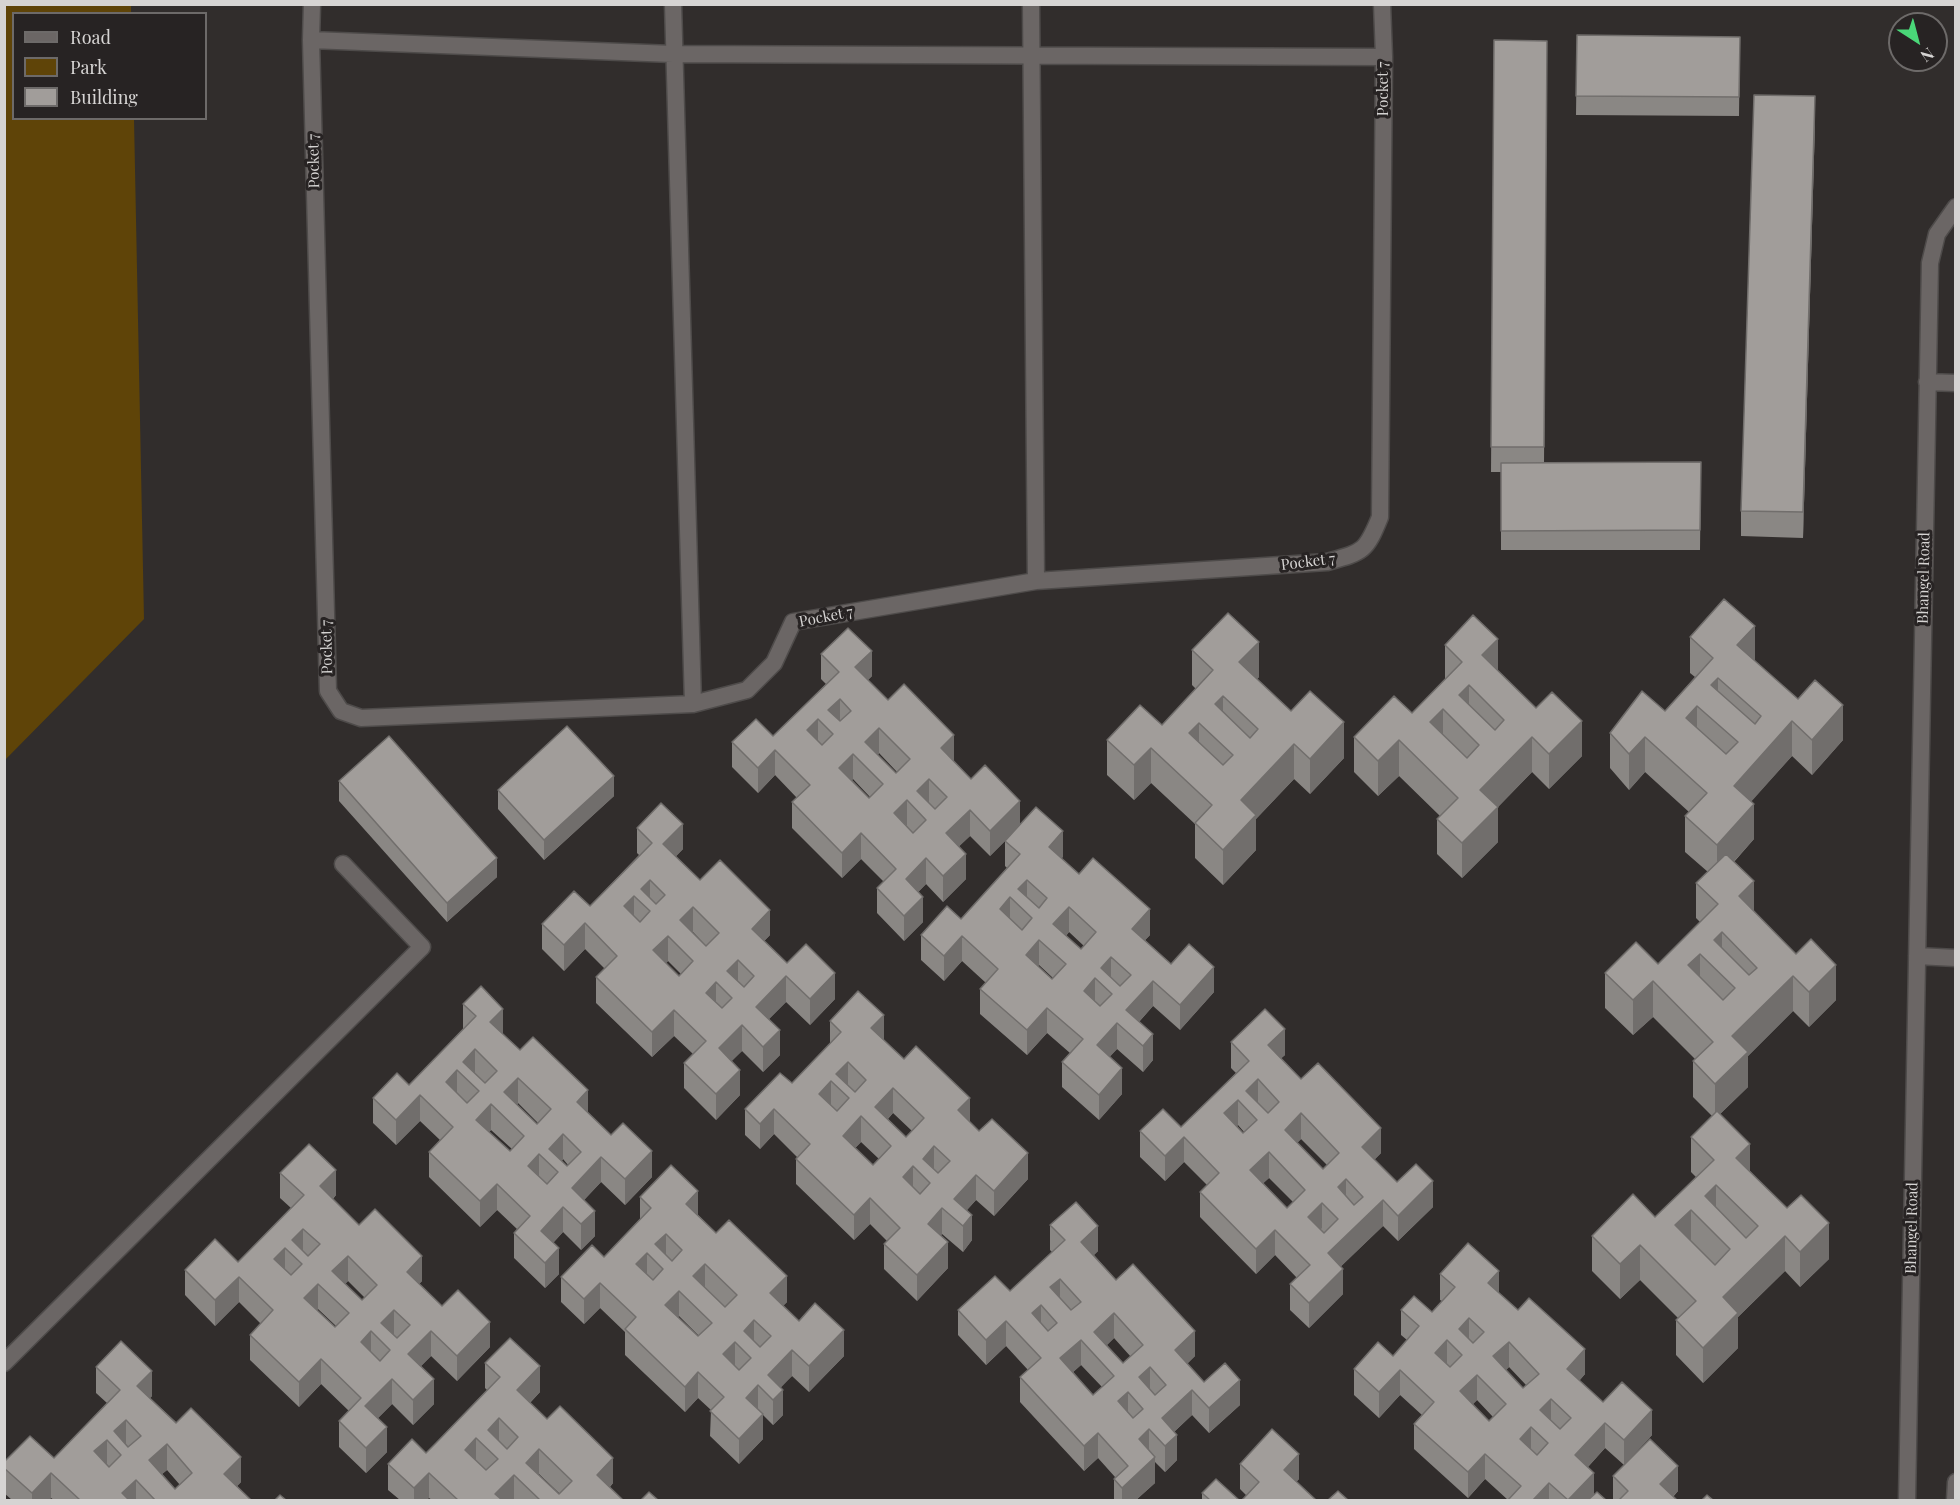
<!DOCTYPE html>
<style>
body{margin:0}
#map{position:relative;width:1960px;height:1505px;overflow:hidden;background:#312d2c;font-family:"Playfair Display",serif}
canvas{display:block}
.frame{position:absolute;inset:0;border:6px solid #d6d4d3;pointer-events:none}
.legend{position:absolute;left:12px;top:12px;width:195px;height:108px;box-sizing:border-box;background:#272323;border:2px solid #6d6a69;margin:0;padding:8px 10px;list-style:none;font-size:18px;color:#d6d4d3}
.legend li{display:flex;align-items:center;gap:12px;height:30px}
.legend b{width:30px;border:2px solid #6d6a69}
.north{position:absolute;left:1888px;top:12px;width:60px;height:60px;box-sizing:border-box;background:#272323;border:2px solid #6d6a69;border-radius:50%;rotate:144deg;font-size:16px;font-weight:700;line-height:24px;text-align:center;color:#d6d4d3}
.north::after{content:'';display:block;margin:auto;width:21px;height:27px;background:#4ad778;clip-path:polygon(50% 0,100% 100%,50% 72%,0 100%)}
</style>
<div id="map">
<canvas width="1960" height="1505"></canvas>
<div class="frame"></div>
<ul class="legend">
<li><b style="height:8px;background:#6b6665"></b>Road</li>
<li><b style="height:16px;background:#5f4408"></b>Park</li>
<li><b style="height:16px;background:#a19d9a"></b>Building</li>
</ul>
<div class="north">N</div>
</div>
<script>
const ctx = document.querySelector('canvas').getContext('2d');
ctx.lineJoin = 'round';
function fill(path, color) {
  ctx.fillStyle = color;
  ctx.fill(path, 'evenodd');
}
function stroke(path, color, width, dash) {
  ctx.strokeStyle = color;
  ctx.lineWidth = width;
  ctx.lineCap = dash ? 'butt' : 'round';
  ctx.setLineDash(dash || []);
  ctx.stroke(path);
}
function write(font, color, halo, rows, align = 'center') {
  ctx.font = font + ' "Playfair Display",serif';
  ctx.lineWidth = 6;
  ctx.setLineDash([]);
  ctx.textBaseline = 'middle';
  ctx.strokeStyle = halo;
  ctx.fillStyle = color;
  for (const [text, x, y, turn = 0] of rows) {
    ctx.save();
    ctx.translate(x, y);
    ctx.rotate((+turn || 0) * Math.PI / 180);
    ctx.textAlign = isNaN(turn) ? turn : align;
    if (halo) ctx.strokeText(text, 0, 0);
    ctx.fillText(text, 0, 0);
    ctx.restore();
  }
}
fill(new Path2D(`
 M5 4 131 5V13L14 14V118L134 119 144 619 5 760Z`), '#5f4408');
const service = new Path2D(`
 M312 4 311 40 328 691 341 711 361 718 693 704 747 690 774 663 793 622 1036 581 1327 562C1363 552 1366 552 1380 517L1384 57 1382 4
 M673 4 693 704
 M1031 4 1036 581
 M311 40 673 54 1384 57`);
const minor = new Path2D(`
 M4 1363 422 947 343 864`);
const tertiary = new Path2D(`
 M1927 382 1956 383
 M1917 956 1956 958
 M1907 1500 1930 263 1937 234 1956 207
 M1955 1500 1956 1482`);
stroke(service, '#4e4b4a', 19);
stroke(minor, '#4e4b4a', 19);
stroke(tertiary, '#4e4b4a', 19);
stroke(service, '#6b6665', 16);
stroke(minor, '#6b6665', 16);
stroke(tertiary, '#6b6665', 16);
fill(new Path2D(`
 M1577 35 1740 37 1739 116 1576 115Z
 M1494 40 1547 41 1544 463 1701 462 1700 550H1501V472H1491Z
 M1815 122 1803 538 1741 536V511Z
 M1690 637 1755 661 1843 740 1812 775 1792 756 1751 801 1754 839 1734 862 1754 911 1836 1000 1809 1027 1793 1011 1748 1056V1087L1720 1114 1750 1171 1829 1259 1800 1287 1785 1271 1738 1317V1348L1703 1383 1676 1355V1320L1678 1318 1640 1280 1620 1299 1592 1271V1236L1655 1217 1696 1177 1691 1172V1137L1712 1116 1693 1097V1061L1695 1059 1653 1017 1633 1035 1605 1008V973L1658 964 1700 922 1696 918V883L1708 872 1685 852V816L1689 812 1645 772 1629 790 1610 768V733L1665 711 1695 677 1690 673Z
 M1445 645 1498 671 1582 756 1549 789 1532 772 1498 807V842L1462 878 1437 854V819L1440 816 1399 776 1378 796 1354 772V737L1412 713 1445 680Z
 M1192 650 1259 677 1257 679 1291 711 1344 758 1310 794 1294 779 1256 819V850L1223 885 1195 858V824L1151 783 1134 800 1107 775V740L1162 725 1196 689 1192 685Z
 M821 654 872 676 868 680 888 700 954 760 953 761 971 779 1020 825 1063 857 1061 858 1150 935 1145 940 1171 964 1214 992 1180 1030 1153 1006 1139 1022 1153 1060 1143 1072 1117 1049 1109 1057 1122 1094 1099 1120 1062 1087V1062L1070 1053 1047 1033 1027 1055 980 1014V989L986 983 962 961 944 981 921 960V935L961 919 1007 868 1005 866V841L1010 836 990 856 970 836 959 846 966 879 943 902 926 884 918 892 923 922 904 941 877 913V888L884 882 861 859 842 878 792 828V802L797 798 775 775 758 793 732 767V742L773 736 826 684 821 679ZM879 753 897 772 896 773 878 755ZM853 779 870 797 869 798 852 780ZM1069 932 1084 946 1081 949 1066 936ZM1039 965 1053 978 1052 979 1038 966Z
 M339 781 497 877 447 922 339 801Z
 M498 790 614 796 544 860 498 809Z
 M637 828 683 849 675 857 700 880 770 935 764 941 787 963 835 999 810 1025 786 1002 769 1019 780 1055 763 1072 742 1051 731 1061 740 1095 716 1120 684 1088V1063L693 1054 674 1036 652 1057 596 1003V977L605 969 585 949 564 971 542 949V924L590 906 639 855 637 853ZM693 932 706 946 693 933ZM668 961 681 974 679 976 666 963Z
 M463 1004 503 1034 588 1114 652 1177 625 1205 601 1182 584 1200 595 1236 581 1250 563 1232 553 1243 559 1274 545 1288 514 1258V1233L517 1229 497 1210 480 1227 429 1177V1152L440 1140 420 1121 396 1145 373 1123V1098L409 1085 463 1029ZM518 1103 538 1123 537 1124 517 1105ZM491 1130 512 1149 510 1151 489 1132ZM563 1159 568 1165 567 1166 562 1161Z
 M830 1021 884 1041 970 1122 1028 1179 994 1216 976 1200 967 1210 972 1240 963 1252 942 1234 941 1235 948 1268 917 1301 884 1269V1244L887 1241 870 1224 854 1240 796 1184V1159L797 1157 774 1134 760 1149 745 1135V1109L792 1083 830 1044ZM893 1113 912 1131 906 1137 888 1119ZM861 1142 879 1159 873 1165 855 1148Z
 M1231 1042 1285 1055 1281 1058 1301 1079 1381 1153 1374 1160 1397 1182 1433 1207 1398 1241 1383 1226 1341 1266 1343 1294 1309 1328 1290 1310V1284L1297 1278 1275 1255 1256 1274 1200 1217V1192L1207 1185 1184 1162 1165 1181 1140 1157V1131L1181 1127 1236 1073 1231 1068ZM1238 1125 1244 1132 1243 1133 1237 1126ZM1301 1139 1327 1165 1323 1169 1297 1143ZM1269 1178 1293 1202 1287 1208 1263 1183Z
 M280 1173 336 1195 333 1199 359 1225 422 1281 419 1284 442 1306 490 1347 457 1381 431 1356 421 1366 434 1404 413 1425 392 1404 378 1418 387 1452 366 1473 339 1447V1421L349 1411 321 1384 299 1407 250 1360V1335L261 1324 239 1302 215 1326 185 1295V1270L238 1262 291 1208 280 1198ZM348 1281 365 1298 362 1300 345 1284ZM318 1309 336 1326 335 1327 317 1310Z
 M640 1197 698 1215 787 1302 783 1306 799 1321 844 1356 809 1392 792 1376 780 1387 783 1415 773 1425 763 1415V1439L739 1464 710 1436 711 1410 698 1398 685 1412 625 1355V1332L600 1308 584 1324 561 1302V1277L604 1257 640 1219ZM679 1316 699 1336H698L678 1317Z
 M1050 1225 1098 1251 1094 1255 1116 1280 1195 1356 1187 1364 1204 1382 1240 1405 1209 1433 1192 1415 1174 1432 1177 1460 1165 1472 1155 1462V1483L1136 1500H1114V1479L1115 1477 1098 1458 1084 1471 1020 1402V1377L1028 1370 1006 1346 986 1365 958 1335V1310L1010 1291 1052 1252 1050 1250ZM1114 1338 1131 1357 1123 1363 1107 1345ZM1081 1365 1102 1387 1093 1395 1073 1372Z
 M1440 1274 1499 1293 1585 1374 1579 1381 1603 1402 1652 1435 1624 1465 1678 1491 1673 1497 1677 1500H1613V1476L1624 1465 1605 1448 1588 1467 1594 1495 1606 1500H1508L1485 1479 1468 1498 1414 1449V1424L1422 1415 1400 1395 1379 1418 1354 1395V1369L1393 1356 1407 1340 1401 1335V1310L1432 1312 1442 1301 1440 1300ZM1509 1367 1526 1385 1523 1388 1506 1370ZM1477 1400 1493 1417 1489 1421 1472 1405Z
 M485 1363 540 1392 530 1403 613 1483 610 1487 623 1500H432L429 1498 426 1500H400L388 1490V1464L426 1453 487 1390 485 1388ZM539 1474 560 1494H559L539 1475Z
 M96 1367 152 1396 150 1398 241 1482 237 1486 251 1500H54L51 1498 49 1500H12L4 1493V1462L54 1458 107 1403 96 1393ZM167 1470 180 1485 175 1489 162 1474Z
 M1240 1464 1299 1479 1296 1482 1247 1496 1240 1489Z
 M1202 1493 1239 1500H1202Z`), '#8a8784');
fill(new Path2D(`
 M1815 96V122L1803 538V512Z
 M1755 626V661L1737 645Z
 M1498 639V674L1482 655Z
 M1259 642V677L1239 697V662Z
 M872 651V676L855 692V667Z
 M1718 678V713L1711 685Z
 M1469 685V721L1459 695Z
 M1223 696V731L1215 739V704Z
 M840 699V724L828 710Z
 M1843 705V740L1812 775V740Z
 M1697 706V741L1686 718Z
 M1443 709V745L1430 722Z
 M818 719V745L807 730Z
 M1582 721V756L1549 789V754Z
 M1792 721V756L1734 821V786Z
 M1344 722V758L1310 794V759Z
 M1199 723V758L1189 733Z
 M879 728V753L865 767V742Z
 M954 735V760L941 773V748Z
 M1532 737V772L1498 807V842L1462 878V843L1480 790Z
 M1645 737V772L1629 790V754Z
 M1399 740V776L1378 796V761Z
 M1294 744V779L1256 819V850L1223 885V850L1241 800Z
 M1151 748V783L1134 800V765Z
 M775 750V775L758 793V768Z
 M853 754V779L839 793V768Z
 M614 776V796L544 860V840Z
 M929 779V804L917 791Z
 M907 800V826L894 813Z
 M1020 801V826L990 856V831Z
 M1754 804V839L1717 880V845Z
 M970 810V836L946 859V833Z
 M683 824V849L663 870V844Z
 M1063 831V857L1049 872V847Z
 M861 833V859L842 878V853Z
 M966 854V879L943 902V876Z
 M497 858V877L447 922V903Z
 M926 858V884L906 905V879Z
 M650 880V905L641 889Z
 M1027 880V905L1018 889Z
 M1754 881V917L1739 896Z
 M634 896V921L624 906Z
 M923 897V922L904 941V916Z
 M1010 897V923L1000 909Z
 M693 907V932L680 946V920Z
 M1069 907V932L1053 950V924Z
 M1150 909V935L1132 954V929Z
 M770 910V935L752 954V929Z
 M585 923V949L564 971V945Z
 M1722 932V968L1714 940Z
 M668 936V961L653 976V950Z
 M962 936V961L944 981V956Z
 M1039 940V965L1026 980V955Z
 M1700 954V989L1688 965Z
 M1111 957V982L1101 968Z
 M738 960V986L727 971Z
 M1836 965V1000L1809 1027V992Z
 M1214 967V992L1180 1030V1005Z
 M835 973V999L810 1025V999Z
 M786 976V1002L756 1032V1007Z
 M1793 976V1011L1748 1056V1087L1715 1119V1084L1732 1036Z
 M1095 978V1004L1084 991Z
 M1153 981V1006L1128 1034 1126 1010Z
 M1653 981V1017L1633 1035V1000Z
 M716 982V1008L706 993Z
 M1047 1008V1033L1027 1055V1030Z
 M503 1009V1034L490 1047V1022Z
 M674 1010V1036L652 1057V1032Z
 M884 1015V1041L871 1028Z
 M1117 1023V1049L1097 1071V1045Z
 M742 1025V1051L719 1074V1048Z
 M1285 1029V1055L1268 1071V1045Z
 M780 1030V1055L763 1072V1047Z
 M1153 1034V1060L1143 1072V1046Z
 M475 1049V1074L463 1062Z
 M848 1062V1087L836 1074Z
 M1122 1068V1094L1099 1120V1095Z
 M457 1070V1095L446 1082Z
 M740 1070V1095L716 1120V1094Z
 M518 1078V1103L504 1118V1092Z
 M1258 1079V1105L1246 1091Z
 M831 1081V1107L819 1094Z
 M893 1088V1113L876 1131 875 1107Z
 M588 1090V1116L577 1102Z
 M420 1095V1121L396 1145V1120Z
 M970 1098V1123L958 1110Z
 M1238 1100V1125L1224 1138V1113Z
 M491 1104V1130L476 1145V1120Z
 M774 1109V1134L760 1149V1124Z
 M1301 1113V1139L1285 1155V1130Z
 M861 1116V1142L843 1161V1136Z
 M1381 1128V1153L1362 1172V1147Z
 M563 1134V1159L554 1168 549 1149Z
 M1184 1137V1162L1165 1181V1156Z
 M1750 1144V1179L1736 1158Z
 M934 1146V1172L923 1159Z
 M652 1151V1177L625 1205V1179Z
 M1269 1152V1178L1250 1196V1170Z
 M1028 1153V1179L994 1216V1191Z
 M539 1154V1179L528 1166Z
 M601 1157V1182L572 1213V1188Z
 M913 1166V1192L903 1177Z
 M336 1170V1195L320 1212V1186Z
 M976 1175V1200L957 1221 954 1199Z
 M1346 1179V1204L1338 1187Z
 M1433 1181V1207L1398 1241V1216Z
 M497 1184V1210L480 1227V1201Z
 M1716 1185V1220L1705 1196Z
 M698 1191V1216L686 1204Z
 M870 1198V1224L854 1240V1215Z
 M1383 1200V1226L1328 1279V1253Z
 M1322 1203V1228L1308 1242V1217Z
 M563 1207V1232L541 1256V1231Z
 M942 1208V1234L928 1249V1224Z
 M1691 1210V1245L1675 1225Z
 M595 1211V1236L581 1250V1224Z
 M972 1215V1240L963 1252V1226Z
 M1829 1223V1259L1800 1287V1252Z
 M1098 1226V1251L1081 1267V1242Z
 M303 1229V1254L292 1240Z
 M1275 1230V1255L1256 1274V1249Z
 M666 1234V1259L655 1244Z
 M1785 1236V1271L1738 1317V1348L1703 1383V1348L1723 1297Z
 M948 1242V1268L917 1301V1275Z
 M1640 1245V1280L1620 1299V1264Z
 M285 1248V1274L274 1259Z
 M559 1248V1274L545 1288V1263Z
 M647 1253V1279L636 1264Z
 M348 1256V1281L332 1297V1271Z
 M422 1256V1281L407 1297V1272Z
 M705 1264V1289L693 1276Z
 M1343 1269V1294L1309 1328V1303Z
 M1499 1271V1296L1488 1283Z
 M787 1276V1302L770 1318V1293Z
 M239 1277V1302L215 1326V1300Z
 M1060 1279V1304L1050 1287Z
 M600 1283V1308L584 1324V1299Z
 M318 1284V1309L304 1323V1298Z
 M679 1291V1316L665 1331V1305Z
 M1041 1305V1330L1032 1313Z
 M394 1310V1335L381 1323Z
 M1114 1313V1338L1096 1355 1094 1332Z
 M1469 1318V1343L1459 1329Z
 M754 1320V1345L744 1331Z
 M1006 1321V1346L986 1365V1340Z
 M490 1322V1347L457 1381V1356Z
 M844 1330V1356L809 1392V1366Z
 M371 1331V1357L361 1342Z
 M431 1331V1356L408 1379V1354Z
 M1195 1331V1356L1175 1375V1350Z
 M1081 1340V1365L1060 1384V1358Z
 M1447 1340V1366L1435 1353Z
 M735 1342V1367L723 1354Z
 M1509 1342V1367L1493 1382V1356Z
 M1585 1349V1374L1567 1395V1369Z
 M792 1350V1376L771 1398 768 1375Z
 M321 1359V1384L299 1407V1382Z
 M540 1366V1392L517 1416V1390Z
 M1150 1367V1392L1139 1377Z
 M1400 1370V1395L1379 1418V1392Z
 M152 1371V1396L137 1411V1386Z
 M698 1372V1398L685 1412V1387Z
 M1477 1375V1400L1460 1417V1391Z
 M392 1379V1404L365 1431V1406Z
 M434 1379V1404L413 1425V1400Z
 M1240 1380V1405L1209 1433V1408Z
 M758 1385V1411L746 1398Z
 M783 1390V1415L773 1425V1400Z
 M1192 1390V1415L1162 1443V1418Z
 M1128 1392V1417L1118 1401Z
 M1551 1399V1425L1540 1410Z
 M1652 1410V1435L1624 1465V1440Z
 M763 1414V1439L739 1464V1439Z
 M499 1418V1444L488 1430Z
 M126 1420V1445L114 1431Z
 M1605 1423V1448L1575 1481V1455Z
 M387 1427V1452L366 1473V1448Z
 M1531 1427V1452L1520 1439Z
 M1149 1429V1455L1139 1439Z
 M1098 1433V1458L1084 1471V1446Z
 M1177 1435V1460L1165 1472V1446Z
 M476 1438V1463L465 1450Z
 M107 1440V1465L94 1451Z
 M167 1444V1470L149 1485V1460Z
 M539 1449V1474L526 1488V1463Z
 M1299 1454V1479L1284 1495V1470Z
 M1485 1454V1479L1468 1498V1472Z
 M241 1457V1482L224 1500V1474Z
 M1155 1457V1483L1136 1500H1122V1488Z
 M613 1458V1483L597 1500V1475Z
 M1678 1466V1491L1669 1500 1660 1484Z
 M51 1473V1498L49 1500H32V1493Z
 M429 1473V1498L426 1500H414V1488Z
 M1594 1473V1498L1592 1500H1568Z
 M514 1475V1500H495V1494Z
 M136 1480V1500H122V1493Z
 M1549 1483V1500H1533Z`), '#716e6c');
const building = new Path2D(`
 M1577 35 1740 37 1739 97 1576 96Z
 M1494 40 1547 41 1544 447H1491Z
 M1754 95 1815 96 1803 512 1741 511Z
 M1701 462 1700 530 1501 531V463Z
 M1724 599 1755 626 1737 645 1798 699 1815 680 1843 705 1812 740 1792 721 1734 786 1754 804 1717 845 1685 816 1707 793 1645 737 1629 754 1610 733 1642 691 1665 711 1713 658 1690 637ZM1718 678 1761 716 1755 724 1711 685ZM1697 706 1738 742 1726 754 1686 718Z
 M1228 613 1259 642 1239 662 1291 711 1310 691 1344 722 1310 759 1294 744 1241 800 1256 815 1223 850 1195 823 1212 805 1151 748 1134 765 1107 740 1140 705 1162 725 1213 670 1192 650ZM1223 696 1258 729 1250 738 1215 704ZM1199 723 1233 755 1223 765 1189 733Z
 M1473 615 1498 639 1482 655 1536 708 1552 692 1582 721 1549 754 1532 737 1480 790 1498 807 1462 843 1437 819 1458 798 1399 740 1378 761 1354 737 1394 696 1412 713 1462 662 1445 645ZM1469 685 1504 720 1495 730 1459 695ZM1443 709 1479 745 1467 758 1430 722Z
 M848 628 872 651 855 667 888 700 904 684 954 735 941 748 971 779 985 765 1020 801 990 831 970 810 946 833 966 854 943 876 926 858 906 879 923 897 904 916 877 888 896 869 861 833 842 853 792 802 810 785 775 750 758 768 732 742 756 719 773 736 839 672 821 654ZM840 699 851 711 840 721 828 710ZM818 719 833 734 822 745 807 730ZM879 728 910 759 896 773 865 742ZM853 754 883 784 869 798 839 768ZM929 779 947 797 935 809 917 791ZM907 800 926 820 913 833 894 813Z
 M567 726 614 776 544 840 498 790Z
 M389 736 497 858 447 903 339 781Z
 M661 803 683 824 663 844 700 880 720 860 770 910 752 929 787 963 806 944 835 973 810 999 786 976 756 1007 780 1030 763 1047 742 1025 719 1048 740 1070 716 1094 684 1063 706 1041 674 1010 652 1032 596 977 617 956 585 923 564 945 542 924 574 891 590 906 652 843 637 828ZM650 880 665 895 656 904 641 889ZM634 896 650 911 640 922 624 906ZM693 907 719 933 706 946 680 920ZM668 936 693 961 679 976 653 950ZM738 960 754 976 744 987 727 971ZM716 982 732 998 722 1008 706 993Z
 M1036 807 1063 831 1049 847 1079 874 1093 858 1150 909 1132 929 1171 964 1189 944 1214 967 1180 1005 1153 981 1126 1010 1153 1034 1143 1046 1117 1023 1097 1045 1122 1068 1099 1095 1062 1062 1083 1039 1047 1008 1027 1030 980 989 998 969 962 936 944 956 921 935 947 906 961 919 1020 854 1005 841ZM1027 880 1047 898 1039 908 1018 889ZM1010 897 1032 918 1022 930 1000 909ZM1069 907 1096 932 1081 949 1053 924ZM1039 940 1066 964 1052 979 1026 955ZM1111 957 1131 975 1120 986 1101 968ZM1095 978 1112 994 1100 1006 1084 991Z
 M1726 854 1754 881 1739 896 1796 954 1811 939 1836 965 1809 992 1793 976 1732 1036 1748 1052 1715 1084 1693 1061 1713 1042 1653 981 1633 1000 1605 973 1636 942 1658 964 1718 904 1696 883ZM1722 932 1757 968 1749 975 1714 940ZM1700 954 1735 988 1723 1000 1688 965Z
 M481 986 503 1009 490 1022 520 1050 533 1037 588 1090 577 1102 611 1135 623 1123 652 1151 625 1179 601 1157 572 1188 595 1211 581 1224 563 1207 541 1231 559 1248 545 1263 514 1233 530 1216 497 1184 480 1201 429 1152 453 1127 420 1095 396 1120 373 1098 397 1073 409 1085 476 1016 463 1004ZM475 1049 497 1071 485 1083 463 1062ZM457 1070 479 1091 467 1103 446 1082ZM518 1078 551 1109 537 1124 504 1092ZM491 1104 524 1136 510 1151 476 1120ZM563 1134 581 1152 567 1166 549 1149ZM539 1154 558 1172 547 1184 528 1166Z
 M858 991 884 1015 871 1028 904 1059 916 1046 970 1098 958 1110 979 1131 992 1119 1028 1153 994 1191 976 1175 954 1199 972 1215 963 1226 942 1208 928 1224 948 1242 917 1275 884 1244 900 1228 870 1198 854 1215 796 1159 810 1144 774 1109 760 1124 745 1109 780 1073 792 1083 841 1032 830 1021ZM848 1062 866 1080 855 1092 836 1074ZM831 1081 849 1098 837 1111 819 1094ZM893 1088 924 1118 906 1137 875 1107ZM861 1116 891 1146 873 1165 843 1136ZM934 1146 950 1161 938 1173 923 1159ZM913 1166 930 1183 920 1194 903 1177Z
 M1265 1009 1285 1029 1268 1045 1301 1079 1318 1063 1381 1128 1362 1147 1397 1182 1416 1164 1433 1181 1398 1216 1383 1200 1328 1253 1343 1269 1309 1303 1290 1284 1310 1265 1275 1230 1256 1249 1200 1192 1219 1173 1184 1137 1165 1156 1140 1131 1163 1109 1181 1127 1249 1061 1231 1042ZM1258 1079 1279 1102 1268 1113 1246 1091ZM1238 1100 1257 1120 1243 1133 1224 1113ZM1301 1113 1339 1153 1323 1169 1285 1130ZM1269 1152 1305 1190 1287 1208 1250 1170ZM1346 1179 1363 1197 1354 1205 1338 1187ZM1322 1203 1338 1219 1324 1233 1308 1217Z
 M1717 1111 1750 1144 1736 1158 1787 1208 1801 1195 1829 1223 1800 1252 1785 1236 1723 1297 1738 1313 1703 1348 1676 1320 1696 1301 1640 1245 1620 1264 1592 1236 1633 1194 1655 1217 1714 1160 1691 1137ZM1716 1185 1758 1226 1746 1238 1705 1196ZM1691 1210 1730 1249 1715 1265 1675 1225Z
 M309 1144 336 1170 320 1186 359 1225 375 1209 422 1256 407 1272 442 1306 458 1290 490 1322 457 1356 431 1331 408 1354 434 1379 413 1400 392 1379 365 1406 387 1427 366 1448 339 1421 361 1398 321 1359 299 1382 250 1335 273 1310 239 1277 215 1300 185 1270 215 1239 238 1262 304 1195 280 1173ZM303 1229 320 1244 308 1256 292 1240ZM285 1248 302 1264 291 1275 274 1259ZM348 1256 377 1285 362 1300 332 1271ZM318 1284 349 1313 335 1327 304 1298ZM394 1310 410 1325 397 1338 381 1323ZM371 1331 390 1350 380 1361 361 1342Z
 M671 1165 698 1191 686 1204 716 1233 729 1220 787 1276 770 1293 799 1321 815 1303 844 1330 809 1366 792 1350 768 1375 783 1390 773 1400 758 1385 746 1398 763 1414 739 1439 710 1411 724 1397 698 1372 685 1387 625 1329 636 1317 600 1283 584 1299 561 1277 592 1245 604 1257 651 1208 640 1197ZM666 1234 682 1250 672 1261 655 1244ZM647 1253 663 1269 653 1280 636 1264ZM705 1264 737 1295 725 1307 693 1276ZM679 1291 712 1323 698 1336 665 1305ZM754 1320 771 1336 760 1347 744 1331ZM735 1342 751 1358 739 1370 723 1354Z
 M1076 1202 1098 1226 1081 1242 1116 1280 1133 1264 1195 1331 1175 1350 1204 1382 1225 1363 1240 1380 1209 1408 1192 1390 1162 1418 1177 1435 1165 1446 1149 1429 1139 1439 1155 1457 1122 1488 1114 1479 1128 1466 1098 1433 1084 1446 1020 1377 1041 1358 1006 1321 986 1340 958 1310 995 1276 1010 1291 1065 1240 1050 1225ZM1060 1279 1081 1302 1071 1310 1050 1287ZM1041 1305 1057 1323 1048 1331 1032 1313ZM1114 1313 1143 1345 1123 1363 1094 1332ZM1081 1340 1114 1376 1093 1395 1060 1358ZM1150 1367 1166 1385 1155 1395 1139 1377ZM1128 1392 1143 1409 1133 1418 1118 1401Z
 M1468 1243 1499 1271 1488 1283 1518 1310 1529 1298 1585 1349 1567 1369 1603 1402 1622 1382 1652 1410 1624 1440 1605 1423 1575 1455 1594 1473 1568 1500 1549 1483 1533 1500H1508L1521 1486 1485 1454 1468 1472 1414 1424 1434 1402 1400 1370 1379 1392 1354 1369 1378 1342 1393 1356 1419 1326 1401 1310 1414 1296 1432 1312 1455 1287 1440 1274ZM1469 1318 1484 1332 1473 1343 1459 1329ZM1447 1340 1462 1355 1450 1367 1435 1353ZM1509 1342 1539 1374 1523 1388 1493 1356ZM1477 1375 1506 1404 1489 1421 1460 1391ZM1551 1399 1571 1418 1560 1429 1540 1410ZM1531 1427 1548 1443 1537 1455 1520 1439Z
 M510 1338 540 1366 517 1390 547 1419 560 1406 613 1458 597 1475 623 1500H540L514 1475 495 1494 502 1500H458L429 1473 414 1488 388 1464 412 1439 426 1453 436 1443 500 1377 485 1363ZM499 1418 518 1437 507 1449 488 1430ZM476 1438 498 1459 486 1470 465 1450ZM539 1449 572 1481 559 1494 526 1463Z
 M121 1341 152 1371 137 1386 176 1423 191 1408 241 1457 224 1474 251 1500H155L136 1480 122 1493 129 1500H80L51 1473 32 1493 4 1468V1462L30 1436 54 1458 120 1390 96 1367ZM126 1420 141 1436 128 1447 114 1431ZM107 1440 121 1455 109 1467 94 1451ZM167 1444 192 1473 175 1489 149 1460Z
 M1272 1429 1299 1454 1284 1470 1316 1500H1242L1259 1482 1240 1464Z
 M1650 1439 1678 1466 1660 1484 1677 1500H1619L1628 1491 1613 1476Z
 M1216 1479 1239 1500H1210L1202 1493Z
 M1338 1491 1348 1500H1328Z
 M649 1492 658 1500H641Z
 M1597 1492 1606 1500H1588Z
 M280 1495 286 1500H275Z
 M1707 1495 1713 1500H1702Z`);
fill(building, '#a19d9a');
stroke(building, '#716e6c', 1.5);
write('15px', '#d6d4d3', '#272323', [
 ["Pocket 7",1383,89,-90],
 ["Pocket 7",314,161,-91],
 ["Pocket 7",1308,562,-7],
 ["Bhangel Road",1924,578,-89],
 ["Pocket 7",826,617,-11],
 ["Pocket 7",327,647,-91],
 ["Bhangel Road",1912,1228,-89]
]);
</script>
